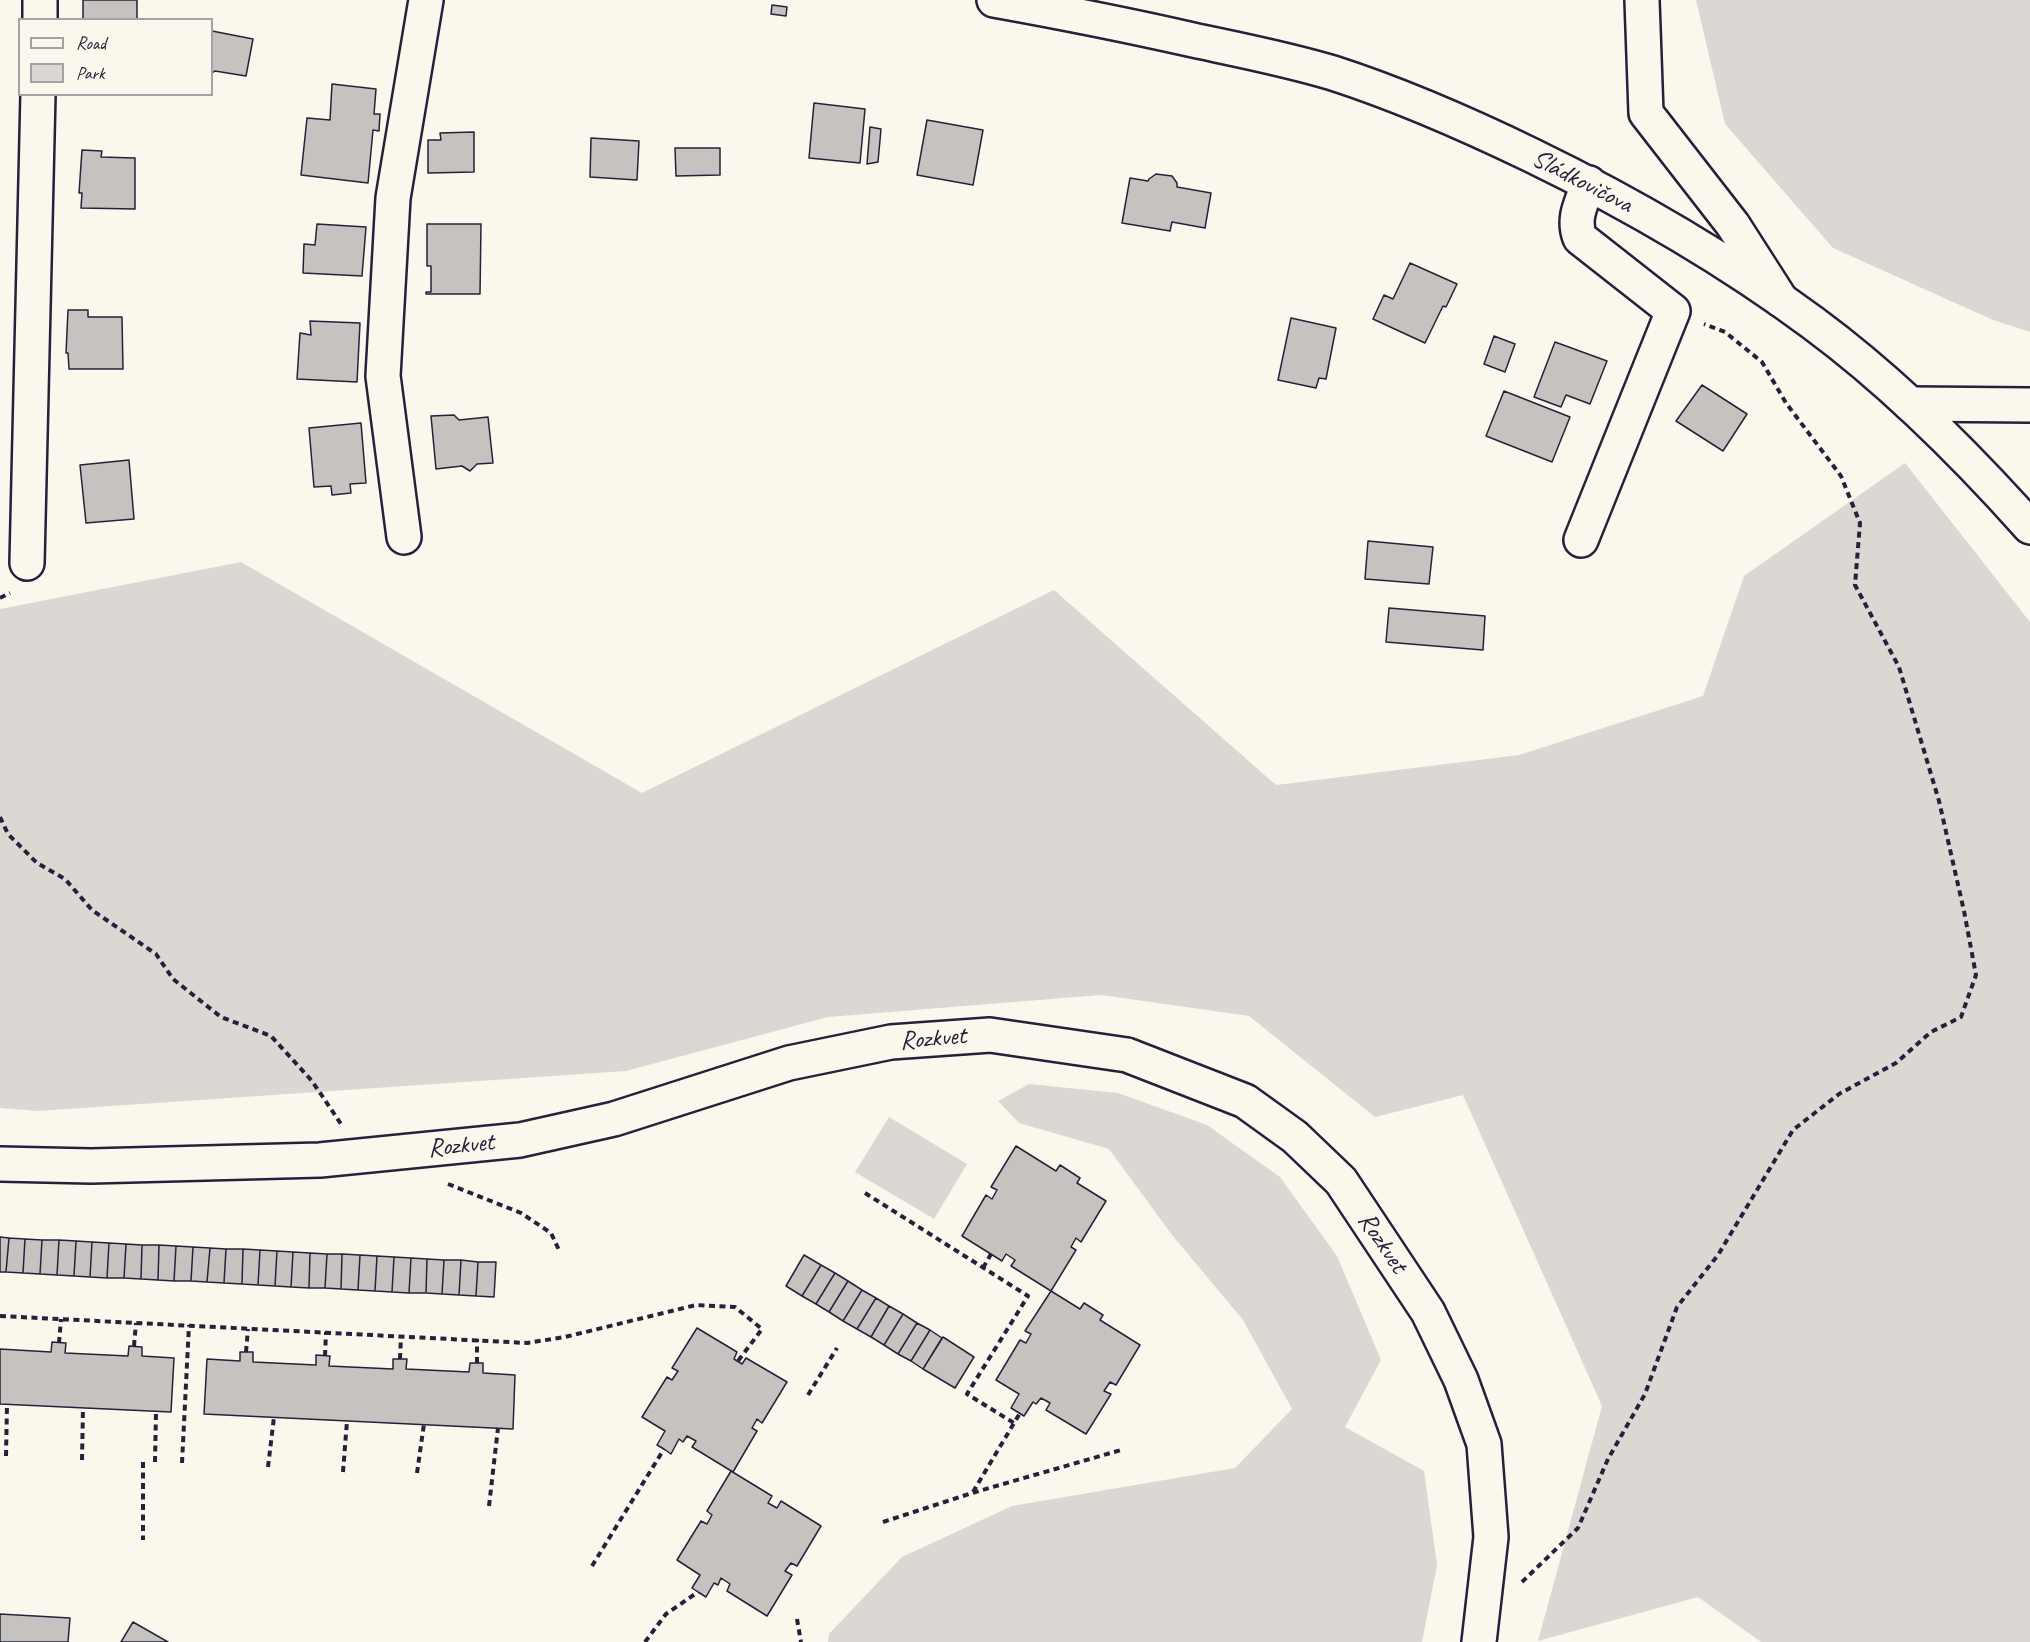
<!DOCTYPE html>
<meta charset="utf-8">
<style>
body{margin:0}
#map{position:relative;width:2030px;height:1642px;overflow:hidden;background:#fbf7ec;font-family:Caveat,sans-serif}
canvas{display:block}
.legend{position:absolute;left:18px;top:18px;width:195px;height:78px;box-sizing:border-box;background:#fbf7ec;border:2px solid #a4a2a5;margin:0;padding:8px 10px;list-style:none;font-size:18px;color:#22223b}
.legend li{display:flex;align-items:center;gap:12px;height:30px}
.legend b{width:30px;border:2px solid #a4a2a5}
</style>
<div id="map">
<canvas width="2030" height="1642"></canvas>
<ul class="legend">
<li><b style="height:8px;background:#fbf7ec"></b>Road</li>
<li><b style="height:16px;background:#dbd8d3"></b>Park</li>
</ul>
</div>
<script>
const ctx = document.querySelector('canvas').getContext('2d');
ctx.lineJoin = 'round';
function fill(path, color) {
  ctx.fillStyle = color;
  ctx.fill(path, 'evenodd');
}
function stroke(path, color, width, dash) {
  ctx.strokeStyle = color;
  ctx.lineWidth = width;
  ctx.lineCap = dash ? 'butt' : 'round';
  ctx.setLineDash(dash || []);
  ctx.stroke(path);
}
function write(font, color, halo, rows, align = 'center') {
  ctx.font = font + ' Caveat,sans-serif';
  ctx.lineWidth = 4.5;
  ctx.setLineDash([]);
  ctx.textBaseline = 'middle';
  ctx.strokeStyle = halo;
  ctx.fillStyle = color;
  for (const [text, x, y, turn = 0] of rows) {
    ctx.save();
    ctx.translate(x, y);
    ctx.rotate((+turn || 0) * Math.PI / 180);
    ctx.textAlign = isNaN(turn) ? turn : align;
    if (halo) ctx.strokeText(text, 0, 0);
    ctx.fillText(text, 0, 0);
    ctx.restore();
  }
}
fill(new Path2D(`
 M1696 0H2030V332L1993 320 1833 248 1725 124Z
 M1905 463 2030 622V1642H1761L1698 1597 1538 1641 1602 1406 1463 1095 1375 1117 1249 1016 1101 995 828 1017 626 1071 38 1111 0 1108V609L241 562 642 793 1054 590 1276 785 1519 755 1703 696 1744 576Z
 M1029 1084 1118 1093 1207 1125 1280 1177 1337 1256 1381 1360 1345 1427 1424 1471 1437 1565 1422 1642H828L829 1634 902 1557 1012 1506 1235 1468 1292 1409 1243 1320 1172 1235 1109 1149 1019 1123 998 1101Z
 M889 1117 967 1164 934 1219 855 1172Z`), '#dbd8d3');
const building = new Path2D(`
 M83 0H137V20H80L83 19Z
 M772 5 787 7 786 16 771 14Z
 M212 31 253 39 246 76 215 71 212 73Z
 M332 84 376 89 374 114H380L379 131 373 130 368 183 301 175 307 118 330 120Z
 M814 103 865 109 860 163 809 158Z
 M927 120 983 130 973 185 917 175Z
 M870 127 881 129 878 162 867 164Z
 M474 132V172L428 173V140H441L440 133Z
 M591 138 639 141 637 180 590 177Z
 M675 148H720V175L676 176Z
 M82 150 102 151 101 157 135 158V209L81 208 82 193H79Z
 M1156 174 1172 176 1177 183V187L1211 193 1205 228 1172 222 1170 231 1122 223 1130 178 1148 181 1149 179Z
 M317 224 366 227 362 276 303 273 304 244 315 245Z
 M427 224H481L480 294H426V292H431V266H427Z
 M1410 263 1457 284 1446 307 1443 306 1425 343 1373 319 1384 295 1393 299Z
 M68 310H88V317H122L123 369H69L68 353H66Z
 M1291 318 1336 328 1326 379 1319 378 1316 388 1278 380Z
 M310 321 360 323 357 382 297 379 300 333 311 335Z
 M1494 336 1515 344 1505 372 1484 364Z
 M1555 342 1607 361 1590 404 1566 395 1561 407 1534 397Z
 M1702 385 1747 414 1723 451 1676 421Z
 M1504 391 1570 417 1552 462 1486 436Z
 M454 415 459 420 488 417 493 463 477 464 470 471 462 466 436 469 431 416Z
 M361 423 366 483 350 484 351 493 332 495 331 486 314 487 309 428Z
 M129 460 134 519 86 523 80 465Z
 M1368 541 1433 547 1429 584 1365 579Z
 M1389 608 1485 616 1483 650 1386 642Z
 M1016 1146 1056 1171 1060 1165 1080 1178 1077 1183 1106 1201 1081 1242 1076 1238 1071 1247 1076 1250 1051 1291 1011 1266 1015 1260 1006 1254 1002 1261 962 1236 986 1195 992 1199 997 1190 991 1187Z
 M0 1237 9 1238 6 1272H0Z
 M9 1238 25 1239 23 1273 6 1272Z
 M25 1239 42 1240 40 1274 23 1273Z
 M42 1240H59L57 1275 40 1274Z
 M59 1240 76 1241 74 1276 57 1275Z
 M76 1241 92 1242 90 1277 74 1276Z
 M92 1242 109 1243 107 1278 90 1277Z
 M109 1243 126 1244 124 1278H107Z
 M126 1244 142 1245 141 1279 124 1278Z
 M142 1245H159L158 1280 141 1279Z
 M159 1245 176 1246 174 1281 158 1280Z
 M176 1246 193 1247 191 1281H174Z
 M193 1247 210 1248 207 1282 191 1281Z
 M210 1248 226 1249 224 1283 207 1282Z
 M226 1249H243L242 1284 224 1283Z
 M243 1249 260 1250 258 1285 242 1284Z
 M260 1250 277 1251 275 1286 258 1285Z
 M277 1251 293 1252 291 1287 275 1286Z
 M293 1252 310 1253 309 1288 291 1287Z
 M310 1253 327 1254 325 1288H309Z
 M327 1254H342L341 1289 325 1288Z
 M342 1254 360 1255 358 1290 341 1289Z
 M360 1255 377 1256 375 1291 358 1290Z
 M804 1255 821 1265 802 1296 786 1286Z
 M377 1256 394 1257 392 1292 375 1291Z
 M394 1257 411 1258 409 1293 392 1292Z
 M411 1258 427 1259 426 1293H409Z
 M427 1259 444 1260 442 1294 426 1293Z
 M444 1260H461L459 1295 442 1294Z
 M461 1260 478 1262 476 1296 459 1295Z
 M478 1262H496L494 1297 476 1296Z
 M821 1265 835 1273 816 1304 802 1296Z
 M835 1273 848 1281 829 1312 816 1304Z
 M848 1281 862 1290 843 1321 829 1312Z
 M862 1290 876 1298 857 1329 843 1321Z
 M1051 1291 1080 1309 1084 1303 1103 1315 1100 1320 1140 1345 1116 1385 1110 1382 1104 1391 1111 1394 1086 1434 1046 1410 1050 1403 1041 1398 1036 1404 1033 1402 1024 1416 1011 1408 1019 1394 996 1380 1020 1340 1026 1343 1031 1334 1025 1331Z
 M876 1298 889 1306 871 1337 857 1329Z
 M889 1306 903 1314 884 1345 871 1337Z
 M903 1314 917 1323 898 1354 884 1345Z
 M917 1323 930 1330 911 1361 898 1354Z
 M697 1328 737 1352 734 1359 742 1364 746 1358 787 1382 762 1423 757 1419 752 1428 757 1431 733 1472 692 1447 696 1441 687 1436 683 1442 679 1439 671 1454 664 1449 657 1445 665 1431 642 1417 667 1377 672 1380 678 1371 672 1368Z
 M930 1330 942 1338 923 1369 911 1361Z
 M943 1337 974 1357 955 1388 923 1369Z
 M52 1342 66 1343 65 1353 128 1356 129 1346 142 1347V1356L174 1358 171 1412 0 1404V1349L51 1352Z
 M240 1352H253V1362L316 1365V1355L330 1356 329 1366 393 1369V1359H407L406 1369 469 1372 470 1363H483V1373L515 1375 513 1429 204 1414 207 1359 240 1361Z
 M731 1471 772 1496 768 1503 777 1508 781 1501 821 1526 797 1566 791 1563 785 1571 792 1575 767 1616 727 1591 730 1584 721 1578 718 1585 714 1583 706 1597 698 1592 692 1588 700 1575 677 1560 701 1521 707 1524 712 1515 707 1511Z
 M0 1614 70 1618 68 1642H0Z
 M133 1622 168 1642H121Z`);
fill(building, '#c6c2c0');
stroke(building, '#22223b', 1.5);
const street = new Path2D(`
 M1642 0 1646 113 1733 225 1781 300
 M40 20V0
 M1910 404 2030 405
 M404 537 383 376 393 198 426 0
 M1581 540 1673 311 1580 238C1572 218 1582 202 1589 183
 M27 563 38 94
 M0 1164 91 1166 320 1160 520 1140 614 1119 789 1063 891 1042 990 1035 1127 1055 1245 1101 1295 1137 1341 1181 1428 1312 1461 1380 1484 1444 1491 1537 1479 1642`);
const primary = new Path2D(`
 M994 0C1061 12 1127 25 1193 40 1240 50 1287 59 1333 73 1401 95 1467 124 1531 155 1630 203 1725 258 1813 323 1893 382 1964 453 2030 527`);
stroke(street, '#22223b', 38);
stroke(primary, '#22223b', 38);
stroke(new Path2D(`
 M0 598 10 593
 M0 817 8 834 37 863 65 879 92 910 156 954 173 979 221 1017 271 1036 312 1081 341 1124
 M448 1184 521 1213 551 1233 559 1250
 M865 1193 1028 1296 967 1394 1014 1423
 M983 1268 991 1254
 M0 1316 527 1343 565 1337 696 1305 735 1307 762 1329 738 1361
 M59 1343 61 1319
 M134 1346 136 1323
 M246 1352 248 1329
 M325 1356 326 1332
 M400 1359 401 1336
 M477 1363V1339
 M808 1395 837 1348
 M6 1456 7 1404
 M82 1460 83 1408
 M143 1462V1540
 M155 1462 156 1412
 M182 1463 189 1325
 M268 1467 274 1417
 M343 1472 347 1421
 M417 1473 424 1424
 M973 1492 1020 1413
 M489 1506 498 1428
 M883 1522 972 1493 1121 1450
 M592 1566 664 1449
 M1522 1582 1578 1528 1608 1459 1645 1394 1677 1307 1718 1255 1793 1130 1839 1094 1896 1063 1931 1032 1961 1017 1976 975 1964 911 1939 801 1899 667 1855 585 1860 523 1841 476 1786 403 1762 362 1725 332 1704 324
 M797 1619 801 1642
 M645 1642 666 1614 698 1592`), '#22223b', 4, [6, 4.5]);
stroke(street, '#fbf7ec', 33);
stroke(primary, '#fbf7ec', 33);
write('26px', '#22223b', '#fbf7ec', [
 ["Sládkovičova",1582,182,27],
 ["Rozkvet",933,1039,-5],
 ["Rozkvet",461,1146,-6],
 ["Rozkvet",1382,1243,56]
]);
</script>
